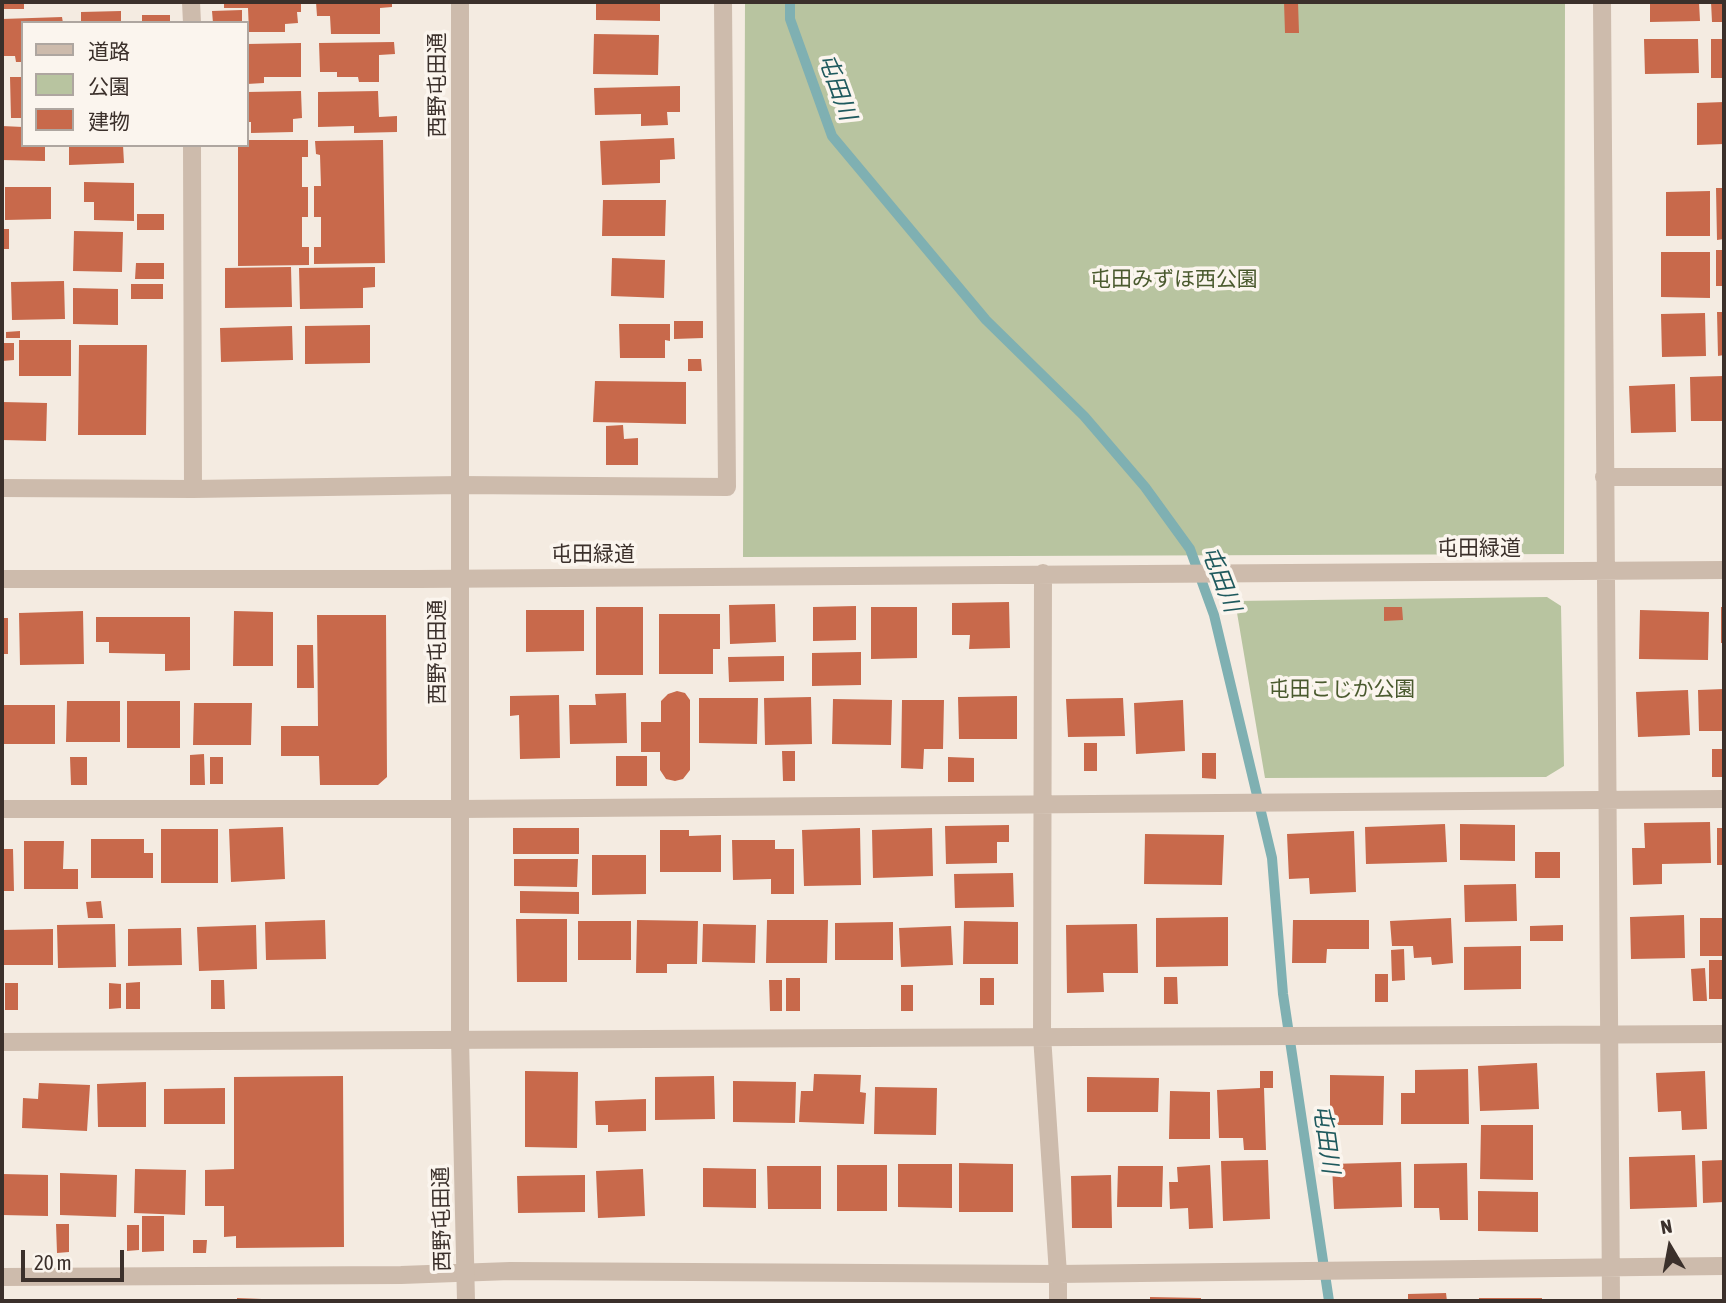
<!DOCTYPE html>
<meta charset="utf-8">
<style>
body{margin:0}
#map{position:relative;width:1726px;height:1303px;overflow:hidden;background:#f4ebe1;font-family:"Asap Condensed","Noto Sans JP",sans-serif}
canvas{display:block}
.frame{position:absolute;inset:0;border:4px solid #3b302b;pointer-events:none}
.legend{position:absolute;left:21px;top:21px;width:228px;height:126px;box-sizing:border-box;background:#fbf5ee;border:2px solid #aea6a0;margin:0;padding:9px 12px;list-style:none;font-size:21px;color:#3b302b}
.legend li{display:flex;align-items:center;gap:14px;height:35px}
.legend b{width:35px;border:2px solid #aea6a0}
.north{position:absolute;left:1635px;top:1212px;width:70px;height:70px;-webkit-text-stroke:5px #fbf5ee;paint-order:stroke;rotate:350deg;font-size:19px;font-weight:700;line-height:28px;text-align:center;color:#3b302b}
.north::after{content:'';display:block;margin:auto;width:24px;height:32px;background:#3b302b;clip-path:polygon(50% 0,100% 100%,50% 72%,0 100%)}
.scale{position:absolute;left:21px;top:1250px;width:103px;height:32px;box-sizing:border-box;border:4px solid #3b302b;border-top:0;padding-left:9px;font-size:21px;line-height:24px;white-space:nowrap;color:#3b302b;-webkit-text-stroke:5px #fbf5ee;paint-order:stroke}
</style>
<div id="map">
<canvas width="1726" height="1303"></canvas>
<div class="frame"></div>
<ul class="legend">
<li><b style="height:9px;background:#cdbbac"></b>道路</li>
<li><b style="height:19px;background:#b8c4a0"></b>公園</li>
<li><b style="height:19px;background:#c8694b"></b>建物</li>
</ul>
<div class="north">N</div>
<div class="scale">20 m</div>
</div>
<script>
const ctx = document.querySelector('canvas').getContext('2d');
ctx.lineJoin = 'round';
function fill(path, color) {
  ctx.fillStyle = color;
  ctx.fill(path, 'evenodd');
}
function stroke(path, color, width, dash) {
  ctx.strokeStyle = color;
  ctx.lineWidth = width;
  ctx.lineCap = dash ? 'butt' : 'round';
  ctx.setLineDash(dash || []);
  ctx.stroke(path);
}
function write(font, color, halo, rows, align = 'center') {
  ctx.font = font + ' "Asap Condensed","Noto Sans JP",sans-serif';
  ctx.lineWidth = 7;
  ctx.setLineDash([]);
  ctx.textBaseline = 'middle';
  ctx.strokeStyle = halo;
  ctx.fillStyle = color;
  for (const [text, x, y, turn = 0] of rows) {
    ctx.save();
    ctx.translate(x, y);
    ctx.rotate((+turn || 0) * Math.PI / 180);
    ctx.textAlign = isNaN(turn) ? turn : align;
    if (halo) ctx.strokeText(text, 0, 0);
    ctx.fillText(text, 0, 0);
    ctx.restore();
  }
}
fill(new Path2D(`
 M745 2H1565L1564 554 743 557Z
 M1547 597 1561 606 1564 766 1546 777 1265 778 1235 601Z`), '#b8c4a0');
stroke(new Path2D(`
 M790 2V19L832 136 986 320 1084 416 1145 487 1190 549 1214 615 1272 858 1283 994 1329 1301`), '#7fb0b2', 10);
fill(new Path2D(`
 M2 2H24V9H2Z
 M224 2H301V12H297L298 23 285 24V32H249L248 8H224Z
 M316 2H392V7L380 8V34H331L330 16H317Z
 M596 2H660V21L596 20Z
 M1284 2H1298L1299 33H1285Z
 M1650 2H1699L1700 21 1650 22Z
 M1711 2H1724V22H1712Z
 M242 10V23H213L212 11Z
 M121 11V23H81V12Z
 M142 15H170V23H142Z
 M62 17 63 23H23V62H16L15 56H2V19Z
 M594 34 659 35 658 75 593 74Z
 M1644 39H1698L1699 73 1645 74Z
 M1711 39H1724V78H1711Z
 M394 42 395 54 379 55V82H359L358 77H337V72H320L319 43Z
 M301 43V77H264V83L247 84V44Z
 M10 77H23V118H11Z
 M680 86V112H667L668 125 641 126V114L595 115 594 88Z
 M301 91 302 118 293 119V132L251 133V122H247V92Z
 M378 91 379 117 397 116V132L354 133V126L318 127V92Z
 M1724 102V144L1697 145V103Z
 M2 126 23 127V145H45V161L2 160Z
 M674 138 675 159 660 160V183L602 185 600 141Z
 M247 140H308V157H302V187H308V217H302V247H309V265L238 266V145H247Z
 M383 140 385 263 314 264V247H321V217H314V186H321L320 155 316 154 315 141Z
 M69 145H123L124 163 69 165Z
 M84 182 134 183V221L94 220V202H84Z
 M5 187H51V219L5 220Z
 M1716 188H1724V239L1717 240Z
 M1710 191V236H1666V192Z
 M603 200H666L665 236H602Z
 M137 214H164V230H137Z
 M2 229H9V249H2Z
 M74 231 123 232 122 272 73 271Z
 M1716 250H1724V286H1716Z
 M1661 252H1710V298L1661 297Z
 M612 258 665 260 664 298 611 296Z
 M136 263H164V279H135Z
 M291 267 292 307 225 308V268Z
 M375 267V287L363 288V308L300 309 299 268Z
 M64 281 65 319 12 320 11 282Z
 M131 284H163V299H131Z
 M73 288 118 289V325L73 324Z
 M1717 312H1724V355L1718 356Z
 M1705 313 1706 356 1662 357 1661 314Z
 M674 321H703V338L674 339Z
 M619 324H670V341L665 340V358H620Z
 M370 325V363L305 364V326Z
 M292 326 293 360 221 362 220 328Z
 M20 331V338H6V332Z
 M19 340H71V376H19Z
 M2 343H14V360L2 361Z
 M79 345H147L146 435H78Z
 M688 359H701L702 371H688Z
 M1724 376V421H1691L1690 377Z
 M595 381 686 382V424L593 422Z
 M1675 384 1676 432 1631 433 1629 386Z
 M2 402 47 403 46 441 2 440Z
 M623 425 624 439 638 438V465H606V426Z
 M1009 602 1010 648 969 649 970 635H952V603Z
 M775 604 776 642 730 644 729 605Z
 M856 606V640L813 641V607Z
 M596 607H643V675H596Z
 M871 607H917V658L871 659Z
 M1384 607H1402L1403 620 1384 621Z
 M1721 607H1724V643H1721Z
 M526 610H584V651L526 652Z
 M1640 610 1709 612 1708 660 1639 659Z
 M83 611 84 664 20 665 19 613Z
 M234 611 273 612V666H233Z
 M659 614H720V649H713V674H659Z
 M317 615H386L387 777 378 785H320L319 756H281V726H318Z
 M96 617H190V670L165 671V654L109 653V642H96Z
 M2 618H8V654H2Z
 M297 645H313L314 688H297Z
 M861 652V685L812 686V653Z
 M784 656V681L729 682 728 657Z
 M1724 689V731H1699L1698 690Z
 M1688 690 1690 735 1638 737 1636 692Z
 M677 691 685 693 690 700V770L683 779 675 781 666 779 660 770V752H641V722H661V701L668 694Z
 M626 693 627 743 570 744 569 705H596L595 694Z
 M559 695 560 758 520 759 519 715 510 716V696Z
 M1017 696V739H959L958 697Z
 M811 697 812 744 765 745 764 698Z
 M699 698H758L757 744 699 743Z
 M1123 698 1125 736 1068 737 1066 699Z
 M833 699 892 700 891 745 832 744Z
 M902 700H944L943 749H924L923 769 901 768Z
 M1183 700 1185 751 1136 754 1134 703Z
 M67 701H120V742H66Z
 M127 701H180V748H127Z
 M194 703H252L251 745H193Z
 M2 705H55V744H2Z
 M1084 743H1097V771H1084Z
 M1712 749H1724V777H1712Z
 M782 751H795V781H783Z
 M1202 753H1216V779L1202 778Z
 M204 754 205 785H190V755Z
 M616 756H647V786H616Z
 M70 757H87V785H71Z
 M210 757H223V784H210Z
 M948 757 974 758V782H948Z
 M1710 822 1711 863 1662 864V884L1633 885 1632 848H1645L1644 823Z
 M1445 824 1447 862 1366 864 1365 827Z
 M1460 824 1515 825V861L1460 860Z
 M1009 825V842H997V863L946 864 945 826Z
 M283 827 285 879 231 882 229 829Z
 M513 828H579V854H513Z
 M860 828 861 885 804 886 802 830Z
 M932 828 933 876 873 878 872 830Z
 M1717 828H1724V865H1717Z
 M161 829H218V883H161Z
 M660 830H689V836L721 835V872H660Z
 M1354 831 1356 892 1310 894 1309 878 1289 879 1287 834Z
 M1145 834 1224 835 1222 885 1144 884Z
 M91 839H144V853H153V878H91Z
 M732 840H775V849H794V894H771V879L733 880Z
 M24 841H64L63 869H78V889H24Z
 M2 849H13L14 891H2Z
 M1535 852H1560V878H1535Z
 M592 855H646V894L592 895Z
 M514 859H578L577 887 514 886Z
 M1013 873 1014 907 955 908 954 874Z
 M1516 884 1517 921 1465 922 1464 885Z
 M520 891 579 892V914L520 913Z
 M101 901 103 918H88L86 902Z
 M1684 915 1685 958 1631 959 1630 917Z
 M1228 917V966L1156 967V918Z
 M1451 918 1453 963 1432 965 1431 957 1414 958 1413 946H1392L1390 921Z
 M1700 918H1724V956H1700Z
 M516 919H567V982H517Z
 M325 920 326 959 266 960 265 922Z
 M637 920 698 921 697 964H667V973H636Z
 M767 920H828L827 963H766Z
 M1293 920H1369V949H1327L1326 963H1292Z
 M578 921H631V960H578Z
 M964 921 1018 922V964H963Z
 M893 922V960H835V923Z
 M115 924 116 967 58 968 57 925Z
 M703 924 756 925 755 963 702 962Z
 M1137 924 1138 973H1103L1104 992 1067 993 1066 925Z
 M256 925 257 969 199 971 197 927Z
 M1563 925V941H1530V926Z
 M951 926 953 965 901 967 899 928Z
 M181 928 182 965 128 966V929Z
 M53 929V965H2V930Z
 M1521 946V989L1464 990V947Z
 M1404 949 1405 980 1392 981 1391 950Z
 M1709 960H1722L1723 999H1709Z
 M1705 968 1707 1001H1693L1691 969Z
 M1375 974H1388V1002H1375Z
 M1164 977H1177L1178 1004H1164Z
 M786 978H800V1011H786Z
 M980 978H994V1005H980Z
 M211 980H224L225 1009H211Z
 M769 980H782V1011H770Z
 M140 982V1009H126V983Z
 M5 983H18V1010H5Z
 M109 983 121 984V1008L109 1009Z
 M901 985H913V1011H901Z
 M1537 1063 1539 1109 1480 1111 1478 1066Z
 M1468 1069 1469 1124H1401V1093H1415V1070Z
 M525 1071 578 1072 577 1148 525 1147Z
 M1260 1071H1273V1088H1264L1266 1150H1244L1243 1138H1219L1217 1090 1260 1088Z
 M1705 1071 1707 1129 1682 1130 1681 1111 1658 1112 1656 1073Z
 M814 1074 861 1075 860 1092 866 1093 864 1124 799 1122 801 1091H813Z
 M1330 1075 1384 1076 1383 1125H1330Z
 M343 1076 344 1247 236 1248V1236L224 1237V1206H205V1170L234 1169V1077Z
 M714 1076 715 1119 655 1120V1077Z
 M1087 1077 1159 1078 1158 1112H1087Z
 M733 1081 796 1082 795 1123 733 1122Z
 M146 1082V1127H98L97 1084Z
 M39 1083 90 1085 87 1131 22 1128 23 1098 38 1099Z
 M875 1087 937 1088 936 1135 874 1134Z
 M225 1088V1124H164V1089Z
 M1170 1091 1210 1092V1139H1169Z
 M646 1099V1131L608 1132V1125H596L595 1101Z
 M1481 1125H1533V1180L1480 1179Z
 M1695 1155 1697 1207 1630 1209 1629 1157Z
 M1268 1160 1270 1219 1223 1221 1221 1161Z
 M1724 1160V1202L1703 1203 1702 1161Z
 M1401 1162 1402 1207 1334 1209 1332 1164Z
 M959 1163 1013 1164V1212H959Z
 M1467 1163 1468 1220H1440L1439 1208H1414V1164Z
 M898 1164H952V1208L898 1207Z
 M837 1165H887V1211H837Z
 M1210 1165 1213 1228 1189 1229 1188 1208 1170 1209 1169 1182H1178L1177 1167Z
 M767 1166H821V1209H768Z
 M1118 1166H1163L1162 1207H1117Z
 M703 1168 756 1169V1208L703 1207Z
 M135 1169 186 1170 185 1215 134 1213Z
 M643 1169 645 1216 598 1218 596 1171Z
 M60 1173 117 1175 116 1217 60 1215Z
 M2 1174 48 1175V1216L2 1215Z
 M585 1175V1212L518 1213 517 1176Z
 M1111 1175 1112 1228H1072L1071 1176Z
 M1478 1191 1538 1192V1232L1478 1231Z
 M142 1216H164V1251L142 1252Z
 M56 1224H69V1252L57 1253Z
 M127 1225H139V1250L127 1251Z
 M193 1240H207L206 1253H193Z
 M1446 1293 1447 1301H1408V1294Z
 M1150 1297 1201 1298V1301H1150Z
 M237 1298 262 1299V1301H237Z
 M1479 1298H1542V1301H1479Z`), '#c8694b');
stroke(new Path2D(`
 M191 2 192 23
 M1602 2 1611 1301
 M192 145 193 489
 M1604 477H1724
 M2 488 193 489 460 485 727 487 723 2
 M1043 573 1042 1036 1058 1274V1301
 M2 579H419L1724 570
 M2 809H460L1724 799
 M2 1042 1724 1034
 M2 1277 401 1275 510 1271 1058 1274 1724 1266`), '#cdbbac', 18);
stroke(new Path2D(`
 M460 2V1039L466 1301`), '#cdbbac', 18);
write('21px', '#3b302b', '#fbf5ee', [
 ["西野屯田通",437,85,-90],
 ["屯田緑道",1479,548],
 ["屯田緑道",593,554],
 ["西野屯田通",437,652,-90],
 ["西野屯田通",442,1219,-91]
]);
write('21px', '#4a5a2e', '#fbf5ee', [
 ["屯田みずほ西公園",1174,279],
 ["屯田こじか公園",1342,689]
]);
write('italic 23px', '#1f5a5e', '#fbf5ee', [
 ["屯田川",837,87,70],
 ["屯田川",1221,579,69],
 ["屯田川",1326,1139,82]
]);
</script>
